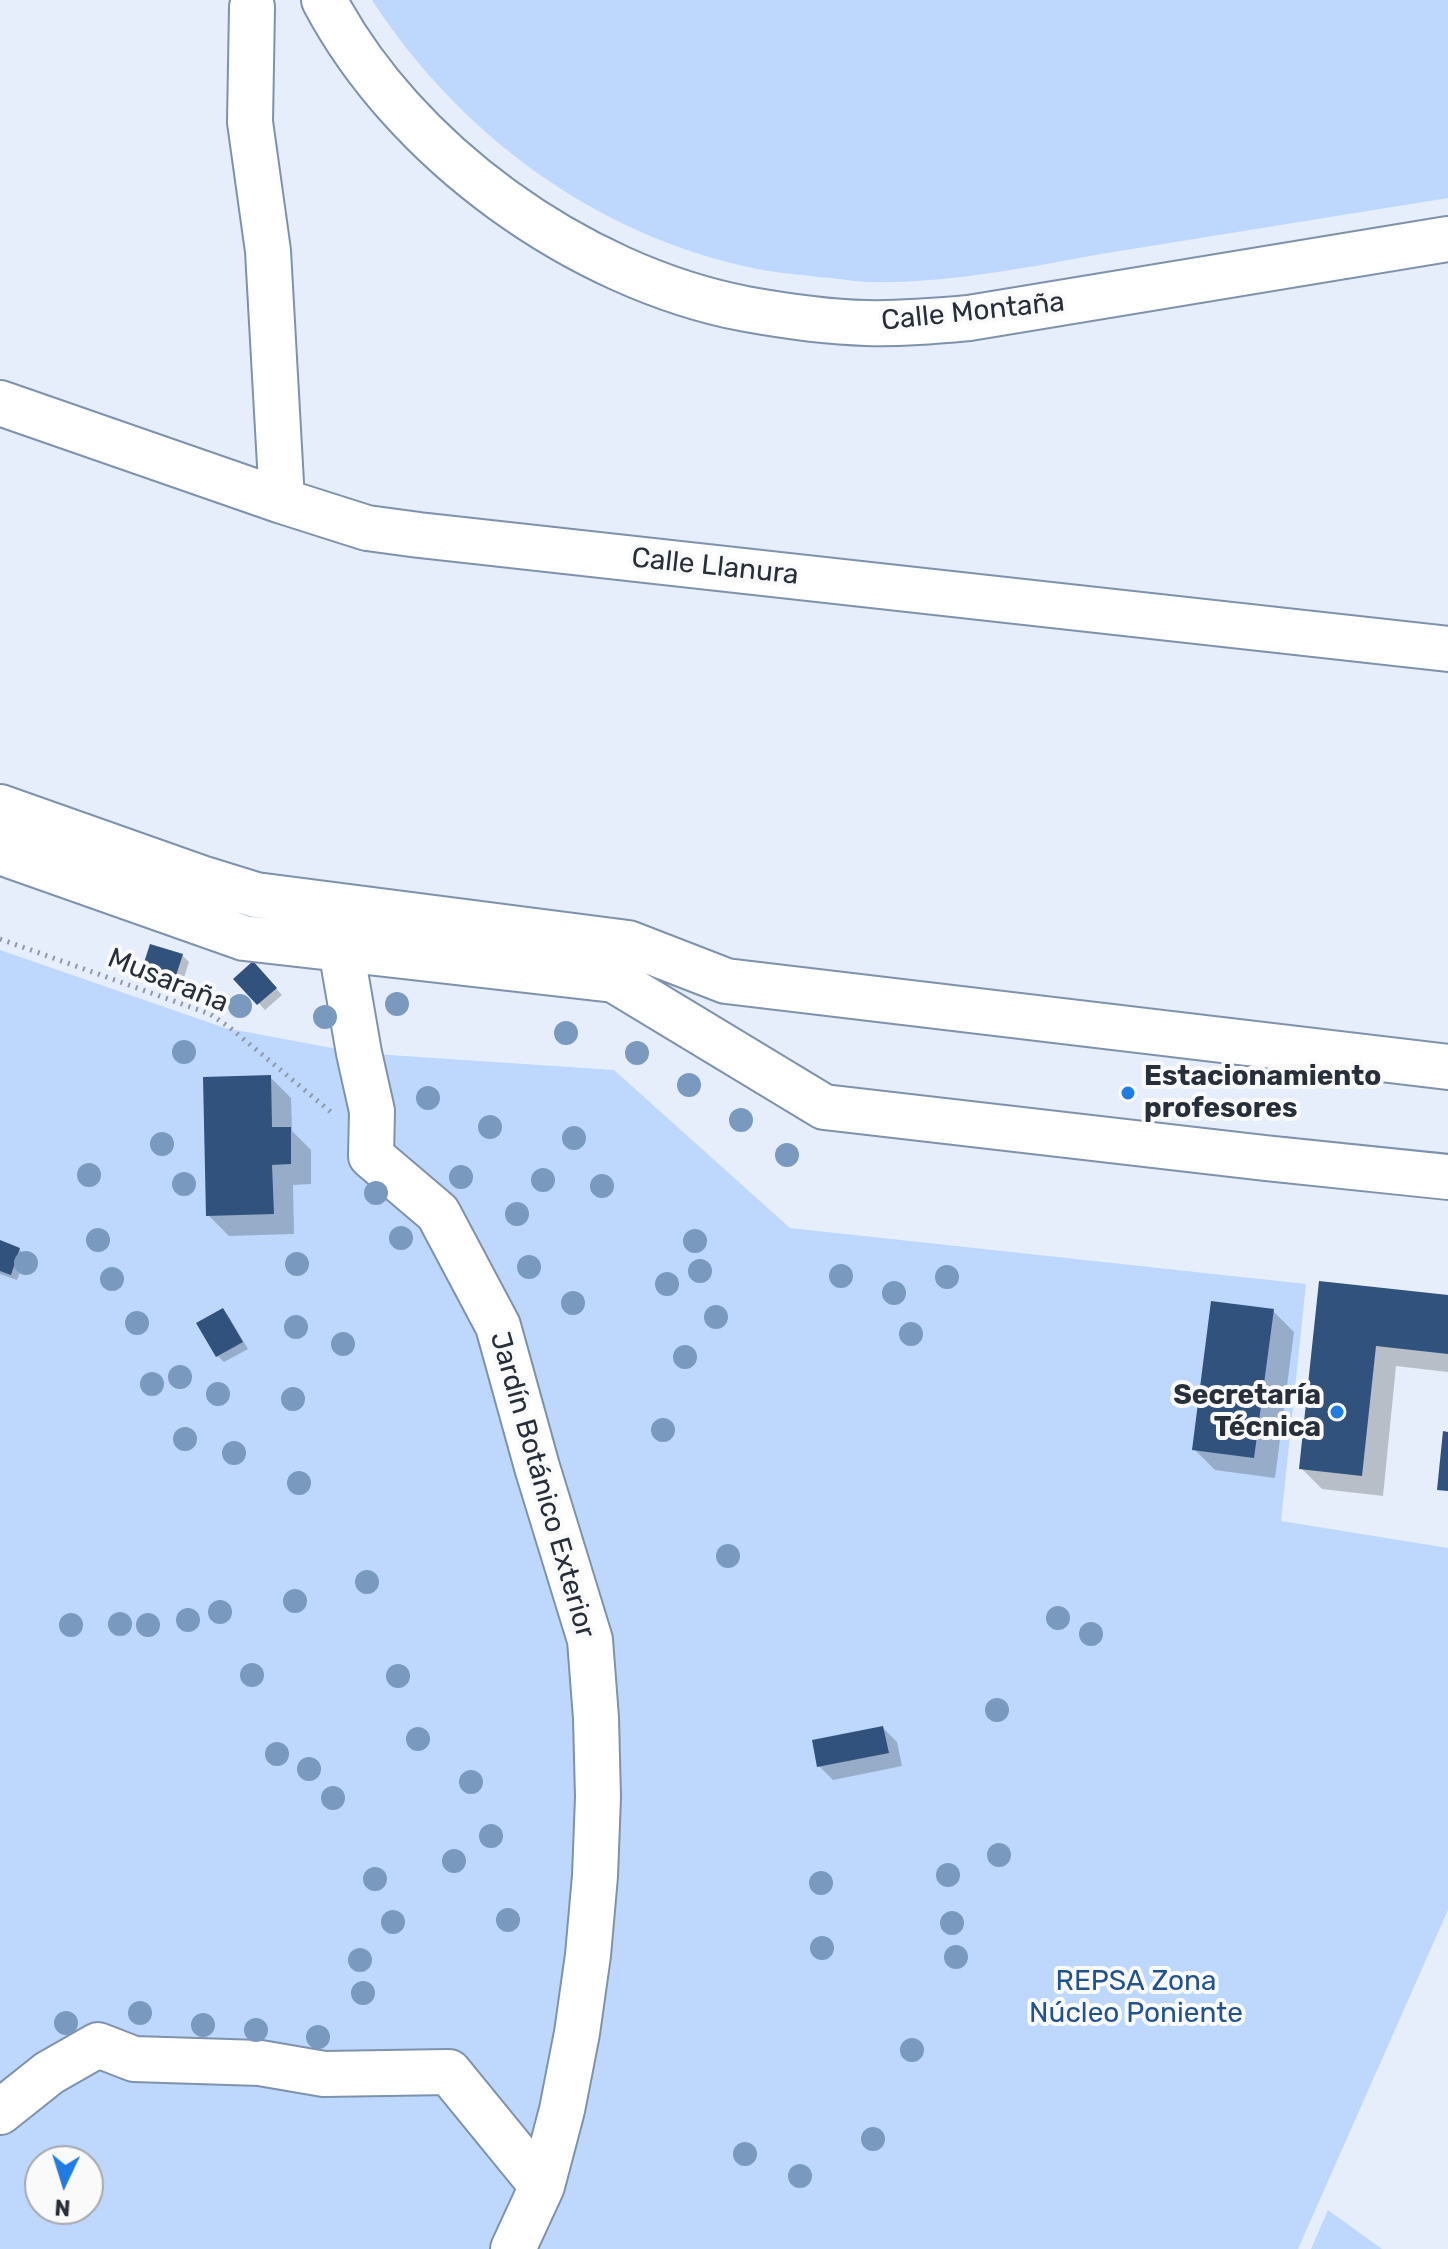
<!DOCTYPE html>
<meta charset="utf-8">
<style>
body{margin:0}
#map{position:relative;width:1448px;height:2249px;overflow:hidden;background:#e5eefa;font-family:Rubik,sans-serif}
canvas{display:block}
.north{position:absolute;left:24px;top:2145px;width:80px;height:80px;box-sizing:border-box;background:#fafafa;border:2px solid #a6a9ad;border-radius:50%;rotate:184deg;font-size:22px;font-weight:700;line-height:32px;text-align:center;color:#272f3a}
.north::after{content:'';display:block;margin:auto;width:28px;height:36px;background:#1f7ce5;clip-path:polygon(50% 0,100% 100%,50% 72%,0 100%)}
</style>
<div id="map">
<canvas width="1448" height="2249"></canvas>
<div class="north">N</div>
</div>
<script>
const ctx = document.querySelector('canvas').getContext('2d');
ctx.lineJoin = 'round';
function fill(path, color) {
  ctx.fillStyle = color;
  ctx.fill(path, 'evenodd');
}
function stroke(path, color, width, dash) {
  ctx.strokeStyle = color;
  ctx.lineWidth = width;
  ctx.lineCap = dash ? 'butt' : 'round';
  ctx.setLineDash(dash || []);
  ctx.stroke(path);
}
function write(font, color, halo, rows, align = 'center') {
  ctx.font = font + ' Rubik,sans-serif';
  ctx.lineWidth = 8;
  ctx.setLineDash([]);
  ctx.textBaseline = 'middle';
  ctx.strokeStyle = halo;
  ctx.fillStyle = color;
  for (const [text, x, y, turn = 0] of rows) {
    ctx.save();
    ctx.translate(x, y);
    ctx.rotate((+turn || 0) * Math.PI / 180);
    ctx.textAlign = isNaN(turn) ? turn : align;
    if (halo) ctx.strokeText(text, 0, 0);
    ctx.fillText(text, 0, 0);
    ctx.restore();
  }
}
fill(new Path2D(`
 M372 0H1448V198C1334 216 1221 235 1107 253 1028 267 948 284 867 282 851 281 835 278 819 277 797 274 774 273 753 268 595 235 459 134 372 0Z
 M0 950 225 1028 359 1053 614 1070 790 1228 1306 1284 1281 1521 1448 1548V1910L1298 2249H0ZM40 2161H88V2209H40Z
 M1328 2210 1382 2249H1311Z`), '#bdd8fc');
fill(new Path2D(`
 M182 955 189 962 180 990 149 981 143 975Z
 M259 970 282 995 265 1010 236 979Z
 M270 1077 291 1098 292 1131 311 1150V1184L293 1185 294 1234 229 1236 208 1215Z
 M0 1242 19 1249 26 1256 17 1280 0 1274Z
 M1321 1284 1448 1297V1372L1396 1366 1383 1496 1322 1489 1301 1468Z
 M223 1310 229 1317 248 1349 224 1362 217 1355Z
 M1273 1311 1294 1332 1275 1478 1215 1470 1194 1449Z
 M883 1728 897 1742 902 1766 833 1780 819 1766Z`), '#0003');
fill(new Path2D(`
 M150 944 183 954 173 985 140 975Z
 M253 961 277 988 257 1005 233 979Z
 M271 1075 272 1127H291V1164L272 1165 274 1214 206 1216 203 1077Z
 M0 1240 20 1248 11 1275 0 1271Z
 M1319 1281 1448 1295V1354L1376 1346 1362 1476 1299 1469Z
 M1211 1301 1274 1309 1254 1458 1192 1450Z
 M223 1308 243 1342 216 1357 196 1323Z
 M1443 1431 1448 1432V1491L1437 1490Z
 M883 1726 889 1753 817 1767 812 1740Z`), '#30527d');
const minor = new Path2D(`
 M324 0C404 152 578 277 746 309 785 316 827 322 866 323 901 324 935 321 969 318L1448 239
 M252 7 250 122 268 251 282 501
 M0 403 282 501 367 528 419 535 1448 649
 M0 807 201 878 256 895 628 943 726 981 1448 1067
 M0 852 244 938 614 980 824 1107 1265 1158 1448 1177
 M341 949 359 1053 372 1111 371 1156 438 1213 498 1326 537 1467 590 1640 596 1718 598 1797 595 1876 588 1955 577 2033 562 2110 542 2186 513 2249
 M0 2112 49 2073 98 2045 134 2059 260 2063 324 2074 449 2072 542 2186`);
stroke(minor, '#7e92ac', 48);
stroke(new Path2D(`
 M0 939 210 1014 229 1027 331 1112`), '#8f98a3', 5, [2, 6]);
stroke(minor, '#fff', 44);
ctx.fillStyle = '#7a99bf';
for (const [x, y] of [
 [397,1004],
 [240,1006],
 [325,1017],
 [566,1033],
 [184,1052],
 [637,1053],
 [689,1085],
 [428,1098],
 [741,1120],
 [490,1127],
 [574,1138],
 [162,1144],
 [787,1155],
 [89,1175],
 [461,1177],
 [543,1180],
 [184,1184],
 [602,1186],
 [376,1193],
 [517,1214],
 [401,1238],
 [98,1240],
 [695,1241],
 [26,1263],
 [297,1264],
 [529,1267],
 [700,1271],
 [841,1276],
 [947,1277],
 [112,1279],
 [667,1284],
 [894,1293],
 [573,1303],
 [716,1317],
 [137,1323],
 [296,1327],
 [911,1334],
 [343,1344],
 [685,1357],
 [180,1377],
 [152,1384],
 [218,1394],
 [293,1399],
 [663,1430],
 [185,1439],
 [234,1453],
 [299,1483],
 [728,1556],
 [367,1582],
 [295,1601],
 [220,1612],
 [1058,1618],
 [188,1620],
 [120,1624],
 [71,1625],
 [148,1625],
 [1091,1634],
 [252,1675],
 [398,1676],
 [997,1710],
 [418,1739],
 [277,1754],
 [309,1769],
 [471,1782],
 [333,1798],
 [491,1836],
 [999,1855],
 [454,1861],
 [948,1875],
 [375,1879],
 [821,1883],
 [508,1920],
 [393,1922],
 [952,1923],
 [822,1948],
 [956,1957],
 [360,1960],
 [363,1993],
 [140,2013],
 [66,2023],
 [203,2025],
 [256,2030],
 [318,2037],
 [912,2050],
 [873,2139],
 [745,2154],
 [800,2176]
]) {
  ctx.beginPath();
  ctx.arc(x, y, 12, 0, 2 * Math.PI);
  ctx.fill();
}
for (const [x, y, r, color] of [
 [1128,1093,8,"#1f7ce5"],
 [1337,1412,8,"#1f7ce5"]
]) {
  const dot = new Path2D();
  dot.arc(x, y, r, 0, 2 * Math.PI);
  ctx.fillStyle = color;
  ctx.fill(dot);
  stroke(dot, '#fafafa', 3);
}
write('28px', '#272f3a', '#fafafa', [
 ["Calle Montaña",973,312,-6],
 ["Calle Llanura",715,567,6],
 ["Musaraña",168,981,22],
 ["Jardín Botánico Exterior",542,1485,74]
]);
write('bold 28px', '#272f3a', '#fafafa', [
 ["Estacionamiento",1144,1077],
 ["profesores",1144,1109],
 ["Secretaría",1321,1396,"right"],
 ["Técnica",1321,1428,"right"]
], 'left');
write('28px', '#22538f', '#fafafa', [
 ["REPSA Zona",1136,1982],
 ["Núcleo Poniente",1136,2014]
]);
</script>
